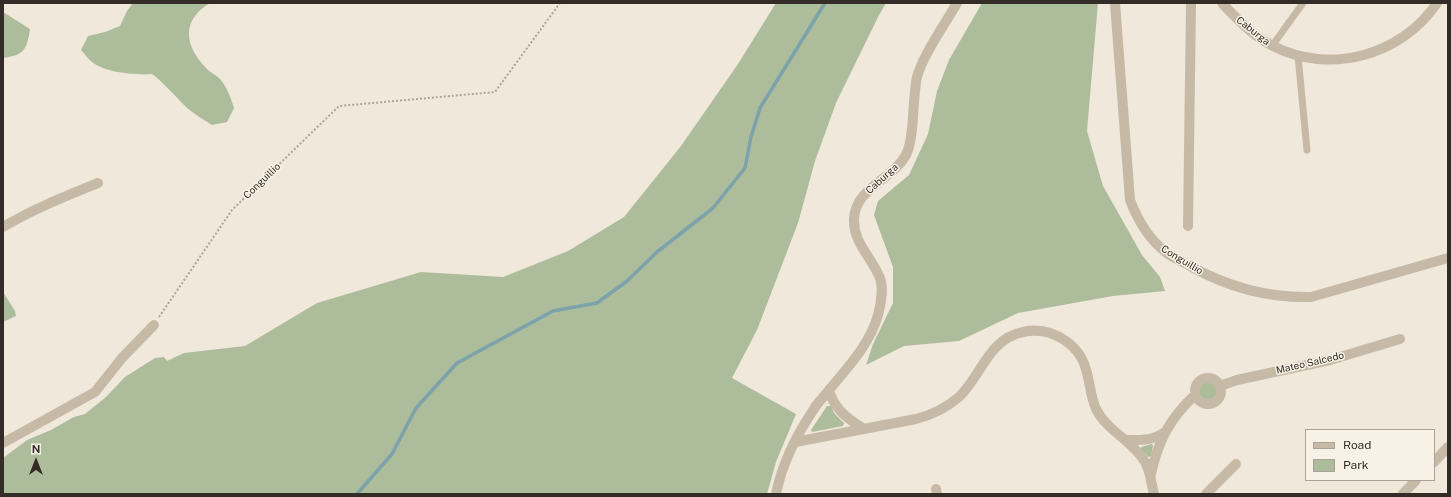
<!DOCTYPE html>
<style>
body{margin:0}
#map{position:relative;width:1451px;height:497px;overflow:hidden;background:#efe8db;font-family:"Public Sans",sans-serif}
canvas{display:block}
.frame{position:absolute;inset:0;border:4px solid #342d27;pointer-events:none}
.legend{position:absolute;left:1305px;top:429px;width:130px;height:52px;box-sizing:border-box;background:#f8f2e6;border:1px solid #aaa39a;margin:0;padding:5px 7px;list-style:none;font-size:12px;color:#342d27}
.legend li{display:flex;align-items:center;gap:8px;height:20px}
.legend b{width:20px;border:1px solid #aaa39a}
.north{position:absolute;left:16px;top:441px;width:40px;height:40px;-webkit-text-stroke:3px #f8f2e6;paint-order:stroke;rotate:0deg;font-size:11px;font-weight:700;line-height:16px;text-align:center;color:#342d27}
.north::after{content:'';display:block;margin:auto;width:14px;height:18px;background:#342d27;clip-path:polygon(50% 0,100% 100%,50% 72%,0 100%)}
</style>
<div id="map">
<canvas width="1451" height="497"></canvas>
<div class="frame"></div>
<ul class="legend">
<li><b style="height:5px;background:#c6baa7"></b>Road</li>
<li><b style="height:11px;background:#adbd9c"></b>Park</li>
</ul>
<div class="north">N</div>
</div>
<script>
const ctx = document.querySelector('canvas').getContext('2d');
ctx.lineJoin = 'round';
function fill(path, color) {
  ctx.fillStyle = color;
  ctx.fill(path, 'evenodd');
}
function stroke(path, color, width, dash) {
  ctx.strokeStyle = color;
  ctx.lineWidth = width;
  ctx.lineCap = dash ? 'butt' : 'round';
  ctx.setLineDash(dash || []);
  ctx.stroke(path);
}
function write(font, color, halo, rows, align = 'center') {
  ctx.font = font + ' "Public Sans",sans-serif';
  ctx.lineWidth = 3;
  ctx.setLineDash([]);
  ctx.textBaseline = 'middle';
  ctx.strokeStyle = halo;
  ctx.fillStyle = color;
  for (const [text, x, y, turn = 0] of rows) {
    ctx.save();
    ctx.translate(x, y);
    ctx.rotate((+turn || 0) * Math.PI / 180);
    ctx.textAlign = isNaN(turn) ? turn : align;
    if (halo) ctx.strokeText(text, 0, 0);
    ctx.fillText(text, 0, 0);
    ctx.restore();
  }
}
fill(new Path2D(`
 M133 3H210C180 21 185 47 207 69 211 73 218 76 221 80 228 89 231 99 234 108L227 122 212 125C203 119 194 114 186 107 175 96 165 84 152 74 135 75 106 73 92 62 88 59 85 54 81 50L88 36 105 32 120 26 127 11Z
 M776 3H886L878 17 836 103 815 161 798 223 757 330 732 378 796 414 776 462 767 494H3V458L27 440 51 430 74 417 85 414 106 397 125 377 155 358 164 357 167 361 184 353 245 346 317 303 421 272 503 277 568 251 624 217 681 146 738 64Z
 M982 3H1098L1087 131 1103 186 1142 255 1160 277 1165 291 1113 296 1018 313 959 341 904 346 866 365 873 344 893 303V267L874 215 878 201 909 175 928 134 937 91 949 60Z
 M3 12 30 29C27 50 24 55 3 58Z
 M3 292 15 311 16 316 3 322Z
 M1197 391a11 11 0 1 1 22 0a11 11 0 1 1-22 0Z
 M827 406H831L834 413 844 423 843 426 812 432 811 430Z
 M1152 444 1153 446 1151 456 1148 457 1141 449V447Z`), '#adbd9c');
stroke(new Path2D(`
 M357 494 392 454 416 408 457 363 553 311 597 303 627 281 657 252 713 208 745 168 751 137 760 108 825 3`), '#7ca2aa', 3.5);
stroke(new Path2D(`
 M159 317 232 210 339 106 495 92 560 3`), '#b2a492', 2, [2, 2]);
stroke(new Path2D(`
 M1272 46 1303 3
 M1298 56 1307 150`), '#c6baa7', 7);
stroke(new Path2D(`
 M1115 3 1130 200C1138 221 1149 240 1168 254 1175 259 1184 262 1192 267 1230 288 1268 298 1311 297L1448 258
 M1188 226 1191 3
 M3 227C33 209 66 196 98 183
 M1195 391a13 13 0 1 1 26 0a13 13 0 1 1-26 0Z
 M1220 386 1237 380 1330 360 1400 339
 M829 391C835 410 848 419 864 429
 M1126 440C1140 440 1153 441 1165 432
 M795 442 916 419C932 415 946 408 959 397 982 375 988 339 1023 332 1032 330 1041 330 1050 333 1064 338 1075 346 1082 359 1090 374 1089 393 1096 409 1107 431 1133 441 1145 462 1151 473 1151 483 1154 494
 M3 443 95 392 122 358 154 325
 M1434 462 1448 447
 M1151 474C1158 441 1170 418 1195 395
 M936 489 937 494
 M1206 494 1236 464
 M1403 494 1416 480`), '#c6baa7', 10);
stroke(new Path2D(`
 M1222 3C1237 19 1253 36 1273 46 1330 75 1401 56 1437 3
 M776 494C782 464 797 434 814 409 818 402 824 397 829 390 848 367 870 344 878 315 881 304 884 286 879 276 871 256 853 243 854 219 855 188 893 179 906 155 915 136 912 100 917 77 923 55 945 24 957 3`), '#c6baa7', 10);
write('10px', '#342d27', '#f8f2e6', [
 ["Caburga",1253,31,38],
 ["Caburga",882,179,-42],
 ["Conguillio",262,181,-44],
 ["Conguillio",1182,260,31],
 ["Mateo Salcedo",1310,363,-13]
]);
</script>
